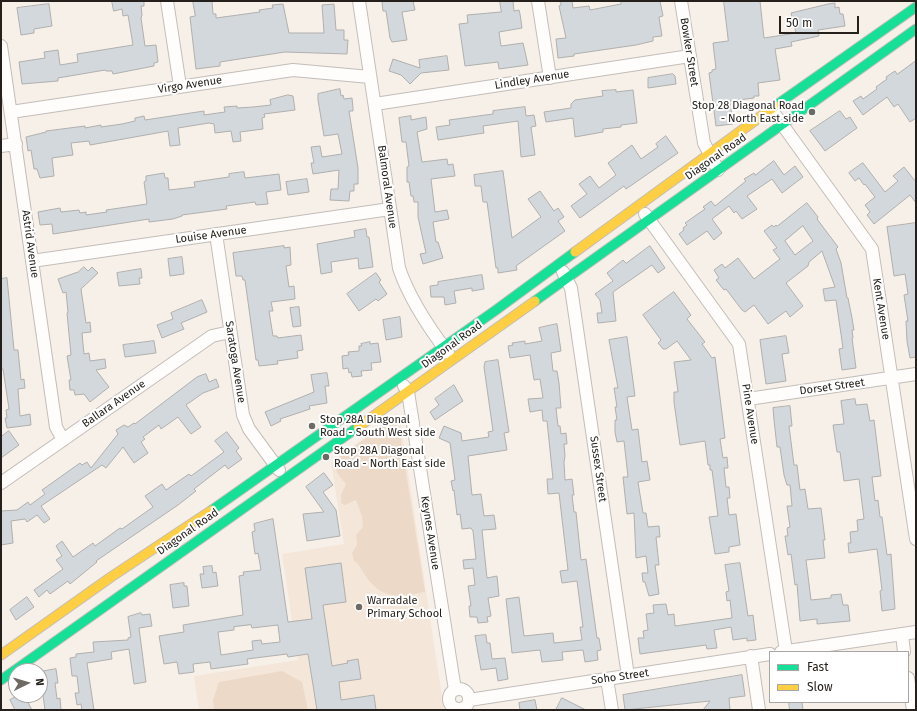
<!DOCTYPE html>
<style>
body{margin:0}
#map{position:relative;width:917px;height:711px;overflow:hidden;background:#f7f0e9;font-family:"Fira Sans",sans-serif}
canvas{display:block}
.frame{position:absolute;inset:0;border:2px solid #25201b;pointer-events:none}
.legend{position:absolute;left:769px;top:651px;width:140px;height:52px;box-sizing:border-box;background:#fff;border:1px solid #a8a6a4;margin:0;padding:5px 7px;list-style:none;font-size:12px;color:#25201b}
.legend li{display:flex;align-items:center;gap:8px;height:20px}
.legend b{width:20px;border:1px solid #a8a6a4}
.north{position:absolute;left:8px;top:663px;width:40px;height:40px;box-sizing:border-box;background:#fff;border:1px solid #a8a6a4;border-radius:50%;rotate:85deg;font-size:11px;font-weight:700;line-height:16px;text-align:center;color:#25201b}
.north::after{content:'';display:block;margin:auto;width:14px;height:18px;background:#6e6963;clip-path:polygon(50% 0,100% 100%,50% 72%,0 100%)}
.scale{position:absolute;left:779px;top:16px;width:80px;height:18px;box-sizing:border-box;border:2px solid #25201b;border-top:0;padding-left:5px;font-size:12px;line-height:14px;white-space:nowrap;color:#25201b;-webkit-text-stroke:3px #fff;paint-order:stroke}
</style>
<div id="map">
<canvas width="917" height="711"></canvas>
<div class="frame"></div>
<ul class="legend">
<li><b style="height:5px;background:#16e098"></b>Fast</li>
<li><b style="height:5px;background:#ffcf43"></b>Slow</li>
</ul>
<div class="north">N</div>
<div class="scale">50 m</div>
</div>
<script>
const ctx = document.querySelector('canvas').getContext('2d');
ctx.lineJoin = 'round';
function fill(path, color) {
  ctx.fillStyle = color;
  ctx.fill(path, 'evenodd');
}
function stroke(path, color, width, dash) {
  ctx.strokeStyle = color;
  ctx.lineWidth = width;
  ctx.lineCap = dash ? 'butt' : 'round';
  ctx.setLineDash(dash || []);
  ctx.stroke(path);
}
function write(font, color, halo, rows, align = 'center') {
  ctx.font = font + ' "Fira Sans",sans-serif';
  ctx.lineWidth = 4;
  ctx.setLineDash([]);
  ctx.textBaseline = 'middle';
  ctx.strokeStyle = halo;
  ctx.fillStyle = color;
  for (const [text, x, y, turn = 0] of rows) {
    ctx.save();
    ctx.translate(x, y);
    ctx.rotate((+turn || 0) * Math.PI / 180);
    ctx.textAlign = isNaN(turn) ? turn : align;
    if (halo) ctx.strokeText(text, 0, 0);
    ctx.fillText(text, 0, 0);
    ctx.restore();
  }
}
fill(new Path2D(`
 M396 413 400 418 444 710H199L194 676 298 660 282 554 344 544 331 463Z`), '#f4e7d9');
fill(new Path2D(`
 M390 421 399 428 425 592C400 597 381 600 365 575 361 570 360 564 354 561L352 553 357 545 356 535 363 527 362 516 356 500 345 505 341 503V495L346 484C339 476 334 471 335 460Z
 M282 671 302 682 308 710H214L213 700 219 682Z`), '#ecd9c7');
const building = new Path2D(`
 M112 1H144V6H141L142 15 141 18 145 46 156 45 158 62 154 63V66L113 74 112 71H106L105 70 58 78V81L22 84 19 62 45 58 44 52 58 50 60 65 78 62 77 54 133 45 128 15 123 16 122 9 114 11Z
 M193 1H212L213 14H216V18L260 12 259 10 273 8 272 5 283 4 289 33H324L322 5 334 4 336 30H344V40H348L347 54 285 52 220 62V66L196 69 190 17 195 16Z
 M392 1H413L415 10 402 12 407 40 392 42 390 38 386 11H383L382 2Z
 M500 1H513L514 11 519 10 520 14 522 28 499 32 501 46 523 43 528 65 499 69 498 62 465 66 459 24 468 23 467 15 501 12Z
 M560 1H572L573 8 589 6 590 10 621 4V1H660L663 16 659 17 662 36 653 37V41L636 45 574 54V56L558 58 556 39 566 38 559 6 561 5Z
 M724 1H760L764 38 796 33 791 13 828 4 835 3V8L839 7 840 14H843L845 26 818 30 819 36 791 42 792 46 775 49 780 80 758 83 759 96H754V98L730 101 733 124 716 126 709 73 712 72V70L716 69 713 43 728 41Z
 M49 4 52 26 34 29V33L21 35 17 8Z
 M447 56 449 70 421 73 410 84 401 75 389 71 393 59 420 68 419 60Z
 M916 61V118L910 122 898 104 894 107 887 97 863 115 853 101 861 96 863 99 877 89 876 87 887 79 886 77 895 71 897 74Z
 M673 74 675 76 676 84 648 88V78Z
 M340 89 341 96 343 95 344 99 352 98 353 108V111H349L358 168V184H354V191H350L349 201 330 200 331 189H338L339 170 313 174 311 163H314L311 147 320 146 322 157 342 154 338 134 324 136 318 100V94Z
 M616 90V92L633 90 637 123 621 125V127L603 129V132L575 137 573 118 546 122 544 112 571 108V104L575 100 603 96 602 91Z
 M288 95 293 96 295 110 264 114 265 117 262 118 263 129 240 132 241 141 233 142 231 131 215 133 214 124 209 123 178 128 180 145 170 146 168 131 90 145 89 141 71 143 73 155 52 158 54 176 40 178 37 169H34L31 150 28 151 26 137 46 132V131L85 126V128L101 125V127L122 124 135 121V118L144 116 145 120 204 111V115L225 112 224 107 237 106V108L253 107 271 105 270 100Z
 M525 107 526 116 534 115 536 126 531 127 535 155 521 157 518 121 483 126 484 133 438 140 436 127 450 125 449 120 493 114V111Z
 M840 111 846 119 850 117 857 128 825 151 810 131Z
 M411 116V120L426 117 427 129 417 132 422 162 447 159 448 165 453 164 455 176 431 179 435 212 447 210 449 219 433 222 436 242H438L443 258 423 264 420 254 426 253 418 217V202H414L413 196H411L409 182H407V167L409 166 406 142H402L399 118Z
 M666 136 678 153 626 189 624 186 580 218 571 206 587 194 579 184 590 176 599 188 616 175 608 163 632 145 641 159 658 147 656 144Z
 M774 161 784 175 795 166 803 177 782 193 772 179 747 196 757 209 742 219 736 211 734 213 729 206 712 219 722 233 714 240 707 231 687 245 679 234 684 230 683 228 687 225 685 223 705 209 703 207 711 201 715 206 746 181 744 179 754 173 755 175Z
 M863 163 885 192 898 181 893 176 904 167 916 182V203L910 195 874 224 867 215 870 212 865 205 875 197 865 184 864 185 859 178 855 181 849 173Z
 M503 171 512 238 541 217 528 199 540 191 554 211 558 208 564 217 558 221 565 231 516 266 517 270 498 273V268H496L487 202H483L481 186H475L474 175Z
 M244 172 245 178 279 174 281 190 266 192 268 204 256 205 255 202 226 206 227 209 182 215V216L173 219 149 222V219L53 234 52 224 40 225 38 212 60 208 61 212 79 210 80 213 86 212V215L107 212 106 210 147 204 144 182 146 181V176L164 173 165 178H168L169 190 195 187 194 182 229 177V174Z
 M307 179 309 192 288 195 286 182Z
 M807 203 818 217 817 219 838 247 836 249 841 263 847 298H848L852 318 854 330H852L853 338H852L856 368 842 370 839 349 843 348 836 300 825 301 823 289 835 287 822 251 809 262 808 266 786 283 803 306 790 317 786 311 768 324 754 305 745 312 742 310 726 289 724 290 716 280 719 278 714 270 722 264 725 268 738 258 754 279 780 259 773 250 777 248 764 231 772 225 774 227 776 225 777 226ZM803 226 813 241 795 255 785 241Z
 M916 223V357L910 358 907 341 906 321H908L904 295 908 294 905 274 894 276 887 227Z
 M366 229 367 237H369L373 267 359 269 358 258 331 262 332 272 321 274 317 244 355 237 354 231Z
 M284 246V248L290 247 291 265 286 266 289 287 294 286 295 299 271 302 273 311H269L273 336H277L278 338 301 335 303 350 297 351 298 358 277 361 278 364 259 366 258 360H256L245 280H243L242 276H236L233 253Z
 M650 246 665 268 658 273 652 265 613 292 616 321 598 323 597 313H602L600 300 595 294 613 281 607 273 623 260 626 263Z
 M182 257 184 274 170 276 168 259Z
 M84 267 88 271 92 267 98 273 81 289 86 323 90 322 91 332 82 333 84 354 89 353 90 361 105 359 106 368 96 370 109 387 90 402 84 394 75 395 74 390H70L69 380H71L67 356 71 355 67 313 68 312 66 292 63 293 58 279 78 272Z
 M141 269 142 278H139L140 284 119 286 117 273Z
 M376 273 381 280 379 282 387 294 378 301 376 299 359 311 347 294Z
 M482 275 484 289 472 291V288L454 291 456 303 445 305 444 297H431L430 286 438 285V282Z
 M7 278 14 350H18L21 380 24 379 25 388 18 389 20 416 30 414 31 425 7 428 5 418H7L6 410 9 409 3 369H1V279Z
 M674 292 691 315 687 319 705 342 702 344 712 358 715 357 725 438 720 439 723 458 727 457 728 468H724L726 487H729L730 498H727L729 515 736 514 740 545 729 547V552L715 554 709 517 718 516 712 470H710V465H708L705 441 680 445 674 402V392H678L674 362 691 360 677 341 666 349H663L658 343 661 340 643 315Z
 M202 300 207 312 181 323 184 329 162 338 157 325 173 319 171 313Z
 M299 307 301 326 293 327 290 308Z
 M400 317 402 337 386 340 383 320Z
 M557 324 561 351 551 353 553 371H557L559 383 561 408H556L558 426H560L561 434 566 433 567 444H564L565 456 564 462 565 480 572 479 574 495H572L574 512H576L581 560 586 559 597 638H599L601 650 597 651 598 660 585 662 583 650 562 652 563 660 542 662 540 650 512 653 506 599 519 597 524 636 553 633 554 643 582 640 580 627H583L577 581 562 583 560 571 568 570 559 493 548 494 547 479H553L547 421H543L542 410 530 412 528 399 543 398 540 379 534 380 530 355 510 358 508 346 513 345 512 343 525 341V344L542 341 539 328Z
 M786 336 789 353 782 354 786 381 766 384 760 340Z
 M627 337 635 396 627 397 632 430 638 429 642 462 647 461 650 480 638 482 643 513H646L648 527 659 526 660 537H656L659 565H655L659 594 649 596 645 582H643L642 573H648L646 556 636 558 634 513 627 514 623 477H628L624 441 617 442 615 432V420H617L615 407H617L614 388H618L609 340Z
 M154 341 156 353 125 357 123 345Z
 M370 342V344L378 343 381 362 371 363 372 370 361 371 362 376 352 377 351 372 349 373 348 368 343 369 342 356 349 355 348 352 359 351V346H362L361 344Z
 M498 360 509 432 504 433 507 450 468 456 472 495 481 494 484 516 494 515 496 529 482 530 487 578 497 576 499 596 488 598 491 616 487 617 488 622 478 623 477 617H470L469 606H471L468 586 475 585 473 568 464 569 463 560 476 559 473 531 471 528 462 529 460 514 457 515 454 490 453 491 451 481 455 480 450 443 439 438 444 426 461 433 462 441 489 437 488 432 493 431 484 367 485 362Z
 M327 373 329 386H325L327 403 309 406 310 409 280 419 281 421 271 426 265 412 314 392 311 375Z
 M206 374 209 382 216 379 219 387 203 393 186 405 201 427 191 434 178 417 161 429 159 425 143 437 145 439 141 442 148 453 134 463 123 447 106 468 102 465 41 506 50 519 44 523 37 515 27 522 25 519 11 521 13 543 1 545V511L17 510 28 502 30 505 45 494 42 490 80 463 82 465 87 462 91 468 118 434 116 430 124 425 128 427 134 423 135 424 197 377Z
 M454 385 463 401 435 420 430 412 439 405 435 399Z
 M855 399 856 405 867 404 870 421 874 420 881 476 872 477 875 501 878 500 880 517H882L887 555 891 554 895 609 882 611 880 591 882 590 877 549 849 553 848 543H851L850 532 858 531 857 520 864 519 859 479 844 481 840 452H837L833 425 844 424 841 401Z
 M790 406 792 426H789L794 465H797L800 490 805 489 808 509 821 508 825 540H823L825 558 806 560 811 600 831 598V595L841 594 843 605H848L850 621 817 624V619L800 621 797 584 795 585 791 554 788 555 785 536H788L787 528 790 527 787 506H792L790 485H787L784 475 780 447H777L774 420 773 408Z
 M9 431 19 445 1 458V437Z
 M227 432 239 448 236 451 242 459 228 469 225 465 194 489 196 491 178 505 96 561 97 562 70 584 68 581 50 594 47 590 39 597 34 590 63 569 56 560 62 556 56 546 62 541 73 557 93 543 95 546 120 528 122 529 153 507 145 496 162 484 166 490 189 474 191 476 224 452 215 441Z
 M324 473 333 485 323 492 336 510 340 536 307 541 303 514 324 512 306 487Z
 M273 519 288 622 312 619 305 568 341 563 346 602 323 605 332 666 348 663 347 661 358 659 361 679 339 682 341 700 374 695 376 710H317L308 654 288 657 287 654 247 659 248 664 211 669 210 662 193 664 194 672 179 674 177 662 164 664 159 636 184 632 183 625 243 615 239 576 244 575 243 572 261 570 258 553 255 554 252 532 255 531 254 524ZM251 625 252 628 278 625 280 642 262 644 261 640 252 641 253 650 221 655 218 632 234 630V627Z
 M740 563 748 616 753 615 756 640 747 641V638L733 640 731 627 714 630 717 648 707 649 706 645 640 654 638 638H644L643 631 648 630 646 614 654 613 653 605 666 604 668 615 674 614 675 626 732 618 730 600 727 601 726 592 729 591 725 565Z
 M212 566 213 573 216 572 218 586 202 588 200 574H204L203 567Z
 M184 583V586H187L189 606 173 608 170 585Z
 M27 597 34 607 16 620 10 610Z
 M141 613 142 615 150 614 152 626 139 628 146 682 134 684 129 649 111 652 112 659 87 663 94 710H82L81 704 77 705 75 693H79L77 676H72L70 658 76 657V654L94 652 93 642 128 640V638L131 637 128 617Z
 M486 635 487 643H490L492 659 505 658 508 679 498 681 496 668 481 670 475 636Z
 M56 669 58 683H55L57 699 60 698 61 710H45L40 672Z
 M742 675 745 696 729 698 730 710H703L710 701 625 710 623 695Z
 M19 695H24L32 710H15L10 700Z
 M562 698 586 710H556Z
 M535 700 537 710H520L519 703Z
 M789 702H802L803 710H790Z`);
fill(building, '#d2d8db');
stroke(building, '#b0afae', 1);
const street = new Path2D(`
 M167 1 180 86
 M359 1 399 268C409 298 429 328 448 353
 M538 1 550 78
 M681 1 704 143 718 170
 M1 46 56 427 63 440
 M375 104 690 56
 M771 109 872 249 916 539
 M11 112 293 70 370 77
 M1 146 16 144
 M645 214 739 344 786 651
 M216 234 243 415 249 429 279 470
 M32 261 390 209
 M563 272 571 288 628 676
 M404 386 408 392 455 690
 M748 399 916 374
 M1 483 212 336 230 332
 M902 634 904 652
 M781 652 916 632
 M751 656 759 710
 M908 678 913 710
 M607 679 612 710
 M449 699a10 10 0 1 1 20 0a10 10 0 1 1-20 0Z
 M469 700 770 654`);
const fast = new Path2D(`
 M775 106 916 7
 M535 301 916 29
 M212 510 496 310 575 252
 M1 680 358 427`);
const slow = new Path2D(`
 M575 252 775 106
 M358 427 535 301
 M1 655 111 577 212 510`);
stroke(street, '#c3bdb8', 14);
stroke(fast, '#c3bdb8', 11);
stroke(slow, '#c3bdb8', 11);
stroke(street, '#fefdfc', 12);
stroke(fast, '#16e098', 9);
stroke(slow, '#ffcf43', 9);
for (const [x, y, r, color] of [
 [812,112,4,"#6e6963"],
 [312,426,4,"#6e6963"],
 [326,457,4,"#6e6963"],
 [359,607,4,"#6e6963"]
]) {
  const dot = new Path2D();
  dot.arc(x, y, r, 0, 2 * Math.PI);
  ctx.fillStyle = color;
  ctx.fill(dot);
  stroke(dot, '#fff', 1.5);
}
write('11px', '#25201b', '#fff', [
 ["Bowker Street",689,52,81],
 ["Lindley Avenue",532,80,-9],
 ["Virgo Avenue",190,85,-9],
 ["Diagonal Road",716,157,-35],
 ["Balmoral Avenue",387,187,82],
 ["Louise Avenue",211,235,-8],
 ["Astrid Avenue",30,244,82],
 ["Kent Avenue",881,309,81],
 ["Diagonal Road",452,345,-36],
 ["Saratoga Avenue",235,362,81],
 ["Dorset Street",832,387,-8],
 ["Ballara Avenue",114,404,-35],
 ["Pine Avenue",750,414,81],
 ["Sussex Street",598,469,82],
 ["Diagonal Road",188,532,-35],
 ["Keynes Avenue",430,533,81],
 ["Soho Street",620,677,-8]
]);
write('11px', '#25201b', '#fff', [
 ["Stop 28 Diagonal Road",804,106,"right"],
 ["- North East side",804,119,"right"],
 ["Stop 28A Diagonal",320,420],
 ["Road - South West side",320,433],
 ["Stop 28A Diagonal",334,451],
 ["Road - North East side",334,464],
 ["Warradale",367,601],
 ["Primary School",367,614]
], 'left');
</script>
